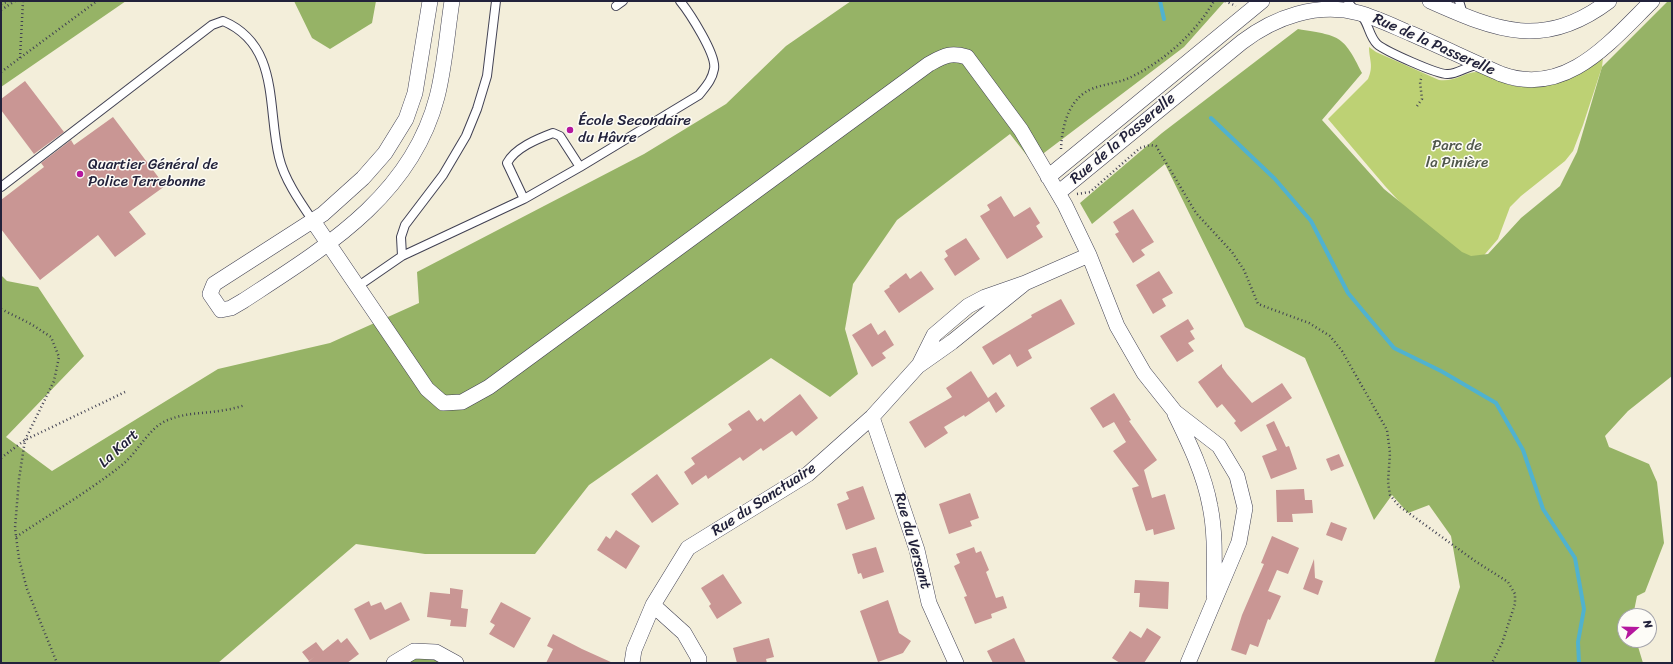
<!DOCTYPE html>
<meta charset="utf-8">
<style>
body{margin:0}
#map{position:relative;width:1673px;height:664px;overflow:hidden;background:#f3eeda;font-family:Sriracha,sans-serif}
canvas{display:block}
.frame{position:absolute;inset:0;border:2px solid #22223b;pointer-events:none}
.north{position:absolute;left:1617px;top:608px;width:40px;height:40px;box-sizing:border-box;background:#fdfcf7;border:1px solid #a5a5ac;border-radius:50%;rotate:70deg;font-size:11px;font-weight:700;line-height:16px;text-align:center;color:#22223b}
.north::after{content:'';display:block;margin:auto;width:14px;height:18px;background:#b5179e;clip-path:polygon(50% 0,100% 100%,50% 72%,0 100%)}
</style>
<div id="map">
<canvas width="1673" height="664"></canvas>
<div class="frame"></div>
<div class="north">N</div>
</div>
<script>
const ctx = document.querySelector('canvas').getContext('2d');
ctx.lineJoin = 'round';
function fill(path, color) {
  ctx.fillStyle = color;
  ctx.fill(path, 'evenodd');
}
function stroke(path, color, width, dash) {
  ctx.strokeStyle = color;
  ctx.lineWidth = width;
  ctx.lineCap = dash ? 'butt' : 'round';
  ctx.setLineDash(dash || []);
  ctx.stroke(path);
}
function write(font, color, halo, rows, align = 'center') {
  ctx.font = font + ' Sriracha,sans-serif';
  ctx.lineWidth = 3;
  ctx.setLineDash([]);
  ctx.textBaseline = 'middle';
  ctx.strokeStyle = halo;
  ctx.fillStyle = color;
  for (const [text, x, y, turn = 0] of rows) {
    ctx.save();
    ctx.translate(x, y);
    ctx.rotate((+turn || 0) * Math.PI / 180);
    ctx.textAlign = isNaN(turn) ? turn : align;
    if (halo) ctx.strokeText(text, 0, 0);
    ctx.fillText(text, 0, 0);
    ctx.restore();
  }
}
fill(new Path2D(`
 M1369 47 1376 52 1439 80C1456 82 1464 72 1478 72 1488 75 1497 80 1507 84 1541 94 1577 79 1603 58L1602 67 1583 125 1573 151 1565 161 1521 196 1510 207 1498 239 1467 275 1385 186 1328 119 1368 79C1374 65 1369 60 1369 47Z`), '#bdd174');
fill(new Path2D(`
 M1 1H126L1 87Z
 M294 1H376L372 23 330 49 312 38Z
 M851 1H1225L1184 47 1032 162 1010 134 897 220 853 284 845 329 858 374 830 397 771 358 589 485 535 554H425L356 544 218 663H1V275L7 281 38 287 84 356 6 437 52 471 218 369 330 343 419 303 417 272 644 154 726 104 786 46Z
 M1668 1H1672V376L1628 411 1605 436 1609 447 1649 464 1657 482 1664 543 1645 592 1637 596 1633 616H1625V640H1636L1643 663H1434L1460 587 1451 536 1429 505 1408 513 1392 495 1374 520 1305 358 1245 327 1165 164 1092 224 1080 203 1162 133 1298 29C1339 36 1343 34 1362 73L1322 120 1384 189 1462 252 1471 256 1488 254 1521 218 1560 186 1577 152 1602 67Z
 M414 651 456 663H394Z`), '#96b366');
stroke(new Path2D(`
 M1160 1 1164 19
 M1211 118 1275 179 1311 221 1348 293 1394 348 1441 371 1496 403 1523 450 1543 509 1575 558 1584 609 1578 642 1579 663`), '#50b2cf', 4);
fill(new Path2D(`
 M25 81 64 132 34 154 1 110V99Z
 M113 117 165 186 129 212 146 234 115 257 98 235 40 280 1 229V200L44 167 41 163 71 140 74 145Z
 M1001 196 1014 217 1030 207 1040 223 1036 226 1043 237 1007 259 980 216 990 210 987 205Z
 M1133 209 1154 242 1141 250 1145 255 1133 263 1115 234 1119 232 1113 222Z
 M966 238 980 259 955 276 944 259 948 256 945 251Z
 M921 271 934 289 899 313 884 291 890 287 889 286 906 273 910 279Z
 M1159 271 1173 293 1162 299 1166 306 1153 314 1136 285Z
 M1061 299 1075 324 1028 350 1032 358 1017 367 1010 354 993 365 982 347 1032 317 1031 315Z
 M1188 319 1194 329 1190 331 1195 339 1188 343 1194 351 1177 362 1160 336Z
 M871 323 878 335 885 330 894 345 882 353 886 358 872 367 852 335Z
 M1222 364V367L1227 374 1252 403 1282 383 1292 398 1241 432 1234 423 1236 421 1222 404 1217 408 1198 382Z
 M971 371 988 398 996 392 1005 406 996 413 989 401 965 417 964 415 944 427 948 433 925 448 909 422 952 397 946 388Z
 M1114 393 1131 420 1129 421 1157 460 1144 470 1152 498 1165 494 1175 529 1154 535 1153 529 1146 531 1132 488 1139 486 1113 451 1126 442 1114 422 1103 428 1090 408Z
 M800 394 818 418 796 436 792 431 763 451 761 448 743 461 740 457 708 479 706 475 692 485 684 472 695 464 691 458 732 430 728 424 749 410 757 421 761 418 764 422Z
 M1274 421 1286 447 1289 446 1297 469 1271 479 1262 456 1277 450 1266 425Z
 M1339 454 1344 466 1331 471 1326 459Z
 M657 474 679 504 652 523 631 494Z
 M863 486 875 519 846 530 837 504 849 499 846 492Z
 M1304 489 1305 500H1312L1313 513 1292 514 1293 522H1277L1276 490Z
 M970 493 979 518 970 521 972 526 949 534 939 504Z
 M1331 522 1347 528 1342 541 1326 535Z
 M616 530 640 546 626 569 597 550 606 536 610 539Z
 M1272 536 1299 548 1288 574 1277 570 1268 591 1281 596 1270 620 1268 619 1258 647 1250 644 1246 655 1231 650 1242 615 1264 564 1261 563Z
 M876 547 884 572 863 579 861 573 858 574 852 554Z
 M974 547 976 553 981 551 989 570 986 572 996 598 1003 596 1007 608 991 614 992 618 975 624 964 597 967 596 954 566 960 563 956 554Z
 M1314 559 1315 578 1323 581 1318 595 1303 589Z
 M723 574 742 603 717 619 709 606 711 604 701 588Z
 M1135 580 1169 582 1168 609 1139 607 1140 593H1134Z
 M450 588 463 590 461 608 468 609 466 627 450 626 451 620 427 617 430 592 450 594Z
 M888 600 899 633 911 641 903 653 878 662 860 611Z
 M369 601 371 606 381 602 385 610 401 602 410 620 370 640 354 609Z
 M501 602 531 618 514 648 489 634 495 625 490 622Z
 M1147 628 1161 637 1144 663H1120L1112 658 1130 631 1141 638Z
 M553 634 582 649 613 663H546L553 649 547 646Z
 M347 638 359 654 347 663H307L314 657 309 661 302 652 316 642 323 651 338 639 341 643Z
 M769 638 774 657 766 659 767 663H737L733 648Z
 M1014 638 1026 663H993L987 651Z`), '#c99694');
const lane = new Path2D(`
 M496 1 487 76 477 109 466 136 443 175 405 225 401 237 402 256 524 199 580 167 699 95C706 86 712 80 714 69 717 55 689 12 680 1
 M1348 1C1351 9 1359 12 1364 19 1369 27 1370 37 1377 44 1385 51 1438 75 1448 74 1458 74 1467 66 1477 65
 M1459 1 1463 14
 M616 6 623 1
 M1 187 212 25 223 21C280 45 267 108 279 157 284 179 300 202 313 221
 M524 199 507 163C515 148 537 139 553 133L560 136 580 167
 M357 287 402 256`);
const street = new Path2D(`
 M430 1 415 93 406 119 385 153 363 178 323 214 214 284 210 294 221 310 231 308 243 301C324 248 411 197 437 97 445 66 447 33 452 1
 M1430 1C1497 31 1544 50 1609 1
 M1048 177 1262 1
 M1058 193 1242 42C1275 17 1317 2 1359 13 1377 18 1395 27 1412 34 1442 47 1471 61 1501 74 1566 98 1610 42 1652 1
 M313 221 427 389 443 403 462 402 489 387 929 64C944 56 950 52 967 57L1021 130 1065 205 1089 255 1117 326 1144 373 1175 412 1219 446 1237 476 1245 508 1239 542 1188 663
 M920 363 934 335 968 306 985 297 1025 283 1089 255
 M1175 414C1189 443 1204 473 1210 506 1216 535 1214 565 1214 595
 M872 417 917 550 929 603 956 663
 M653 605 684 633 699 659 698 663
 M394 663 414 651 436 652 456 663
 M632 663 634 650 653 605 688 548 808 474 872 417 918 366 952 342 1025 283`);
stroke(lane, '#414153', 10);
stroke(street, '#414153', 16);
stroke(new Path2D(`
 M1225 1 1236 6
 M1 4 9 1
 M1 10 15 1
 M20 58 23 1
 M1 72 97 1
 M1417 106 1422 99 1420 82 1422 76
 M1061 149C1062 125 1069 97 1094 88 1105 84 1118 83 1129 78 1163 62 1195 34 1214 1
 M1077 194 1090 192 1140 148 1150 145 1156 146 1196 213 1232 252 1244 270 1258 304 1309 323 1330 336 1342 351 1387 430 1390 453 1388 482 1390 495 1399 506 1475 561 1508 582 1515 594V604L1502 643 1492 663
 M1 309 31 324 51 337 59 357 54 381 25 440 19 479 15 528 19 559 27 589 57 663
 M1 458 25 440 125 392
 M16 537C52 513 89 491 122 465 138 452 149 427 168 420 187 412 205 414 225 410 232 409 239 407 245 405`), '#414153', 2.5, [1, 3]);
stroke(lane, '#fff', 8);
stroke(street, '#fff', 15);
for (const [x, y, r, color] of [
 [570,130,4,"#b5179e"],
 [80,174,4,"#b5179e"]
]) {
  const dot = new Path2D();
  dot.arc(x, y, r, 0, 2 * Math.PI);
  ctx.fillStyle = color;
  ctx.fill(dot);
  stroke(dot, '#fdfcf7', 1.5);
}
write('15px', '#22223b', '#fdfcf7', [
 ["Rue de la Passerelle",1434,45,24],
 ["Rue de la Passerelle",1123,139,-40],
 ["La Kart",119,449,-43],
 ["Rue du Sanctuaire",764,500,-33],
 ["Rue du Versant",912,541,74]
]);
write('15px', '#22223b', '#fdfcf7', [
 ["École Secondaire",578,121],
 ["du Hâvre",578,138],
 ["Quartier Général de",88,165],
 ["Police Terrebonne",88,182]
], 'left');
write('15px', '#50574c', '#fdfcf7', [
 ["Parc de",1457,146],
 ["la Pinière",1457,163]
]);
</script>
